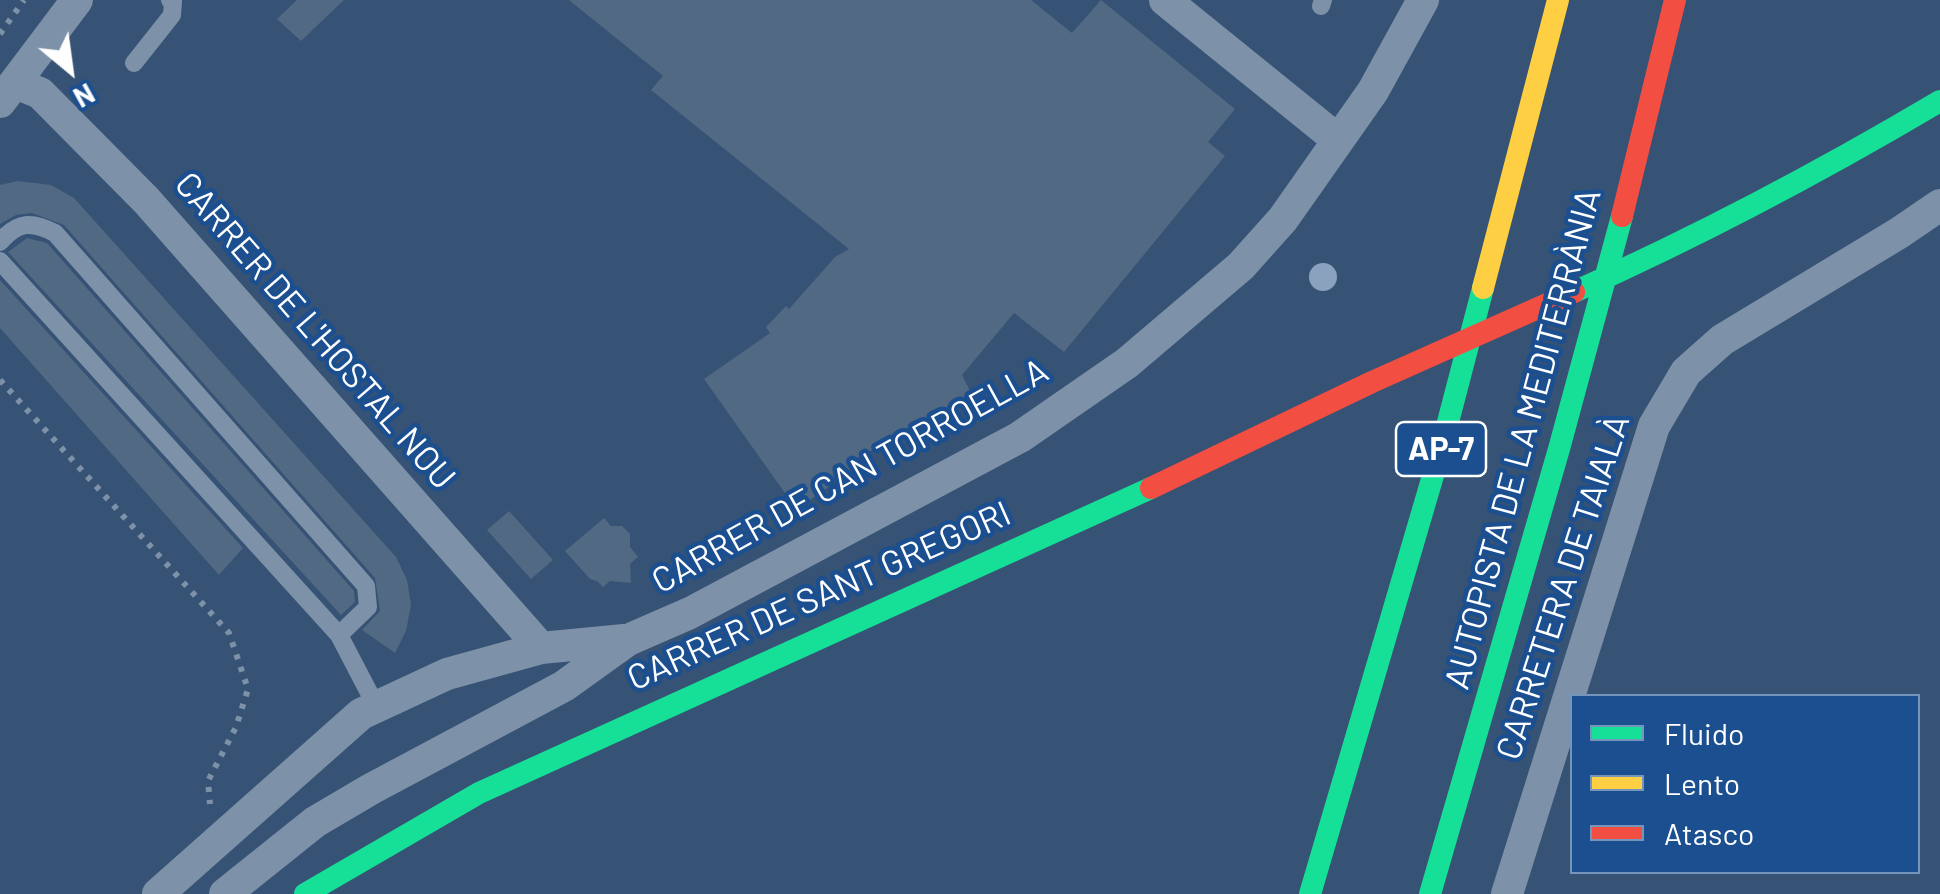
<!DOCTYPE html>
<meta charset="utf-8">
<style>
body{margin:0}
#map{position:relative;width:1940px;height:894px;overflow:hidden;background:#365274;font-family:Barlow,sans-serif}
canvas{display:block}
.legend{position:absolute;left:1570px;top:694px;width:350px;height:180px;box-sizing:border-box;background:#1b4f8f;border:2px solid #7695bc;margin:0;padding:12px 18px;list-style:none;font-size:30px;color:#fff}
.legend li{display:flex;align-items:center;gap:20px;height:50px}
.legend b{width:50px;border:2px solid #7695bc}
.north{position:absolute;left:20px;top:20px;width:100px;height:100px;-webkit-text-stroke:8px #1b4f8f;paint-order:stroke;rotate:151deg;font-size:28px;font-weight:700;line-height:40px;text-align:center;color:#fff}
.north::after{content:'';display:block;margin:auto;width:35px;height:45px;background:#fff;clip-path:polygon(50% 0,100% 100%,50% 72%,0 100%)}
</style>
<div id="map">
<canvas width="1940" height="894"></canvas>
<ul class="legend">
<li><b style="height:12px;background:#16e098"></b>Fluido</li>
<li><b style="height:12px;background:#ffcf43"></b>Lento</li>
<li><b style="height:12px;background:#f24e42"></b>Atasco</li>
</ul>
<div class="north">N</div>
</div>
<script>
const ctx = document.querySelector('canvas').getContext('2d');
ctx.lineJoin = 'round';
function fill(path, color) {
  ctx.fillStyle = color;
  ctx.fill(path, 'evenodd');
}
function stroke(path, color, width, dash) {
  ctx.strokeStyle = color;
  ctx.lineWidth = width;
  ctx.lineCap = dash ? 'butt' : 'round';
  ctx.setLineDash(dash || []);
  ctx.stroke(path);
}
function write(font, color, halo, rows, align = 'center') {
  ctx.font = font + ' Barlow,sans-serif';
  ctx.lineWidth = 9;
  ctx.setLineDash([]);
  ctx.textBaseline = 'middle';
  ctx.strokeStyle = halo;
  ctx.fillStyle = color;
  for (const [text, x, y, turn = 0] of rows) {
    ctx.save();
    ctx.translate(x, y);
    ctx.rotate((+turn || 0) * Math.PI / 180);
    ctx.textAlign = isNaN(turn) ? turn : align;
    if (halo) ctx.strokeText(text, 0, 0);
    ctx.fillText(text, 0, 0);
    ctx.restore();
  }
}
fill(new Path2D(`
 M297 0H344L301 41 277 19Z
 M569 0H1031L1072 33 1101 0 1235 109 1208 142 1225 156 1064 352 1014 313 962 375 973 397 853 460 858 466 804 504 800 498 792 503 704 379 770 333 766 327 786 306 789 309 835 257 849 249 651 90 663 76Z
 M18 181 51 185 74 198 396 557 407 580 411 605 406 631 395 653 362 630 380 611 375 578 64 225 32 213 16 215 0 224V185Z
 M27 238 47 243 354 591 355 602 341 615 8 252Z
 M0 280 243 548 219 575 0 328Z
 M509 511 553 560 531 579 487 530Z
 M604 518 611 526H622L630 534V547L638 557 630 564 631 583 610 581 603 587 597 581 590 579 565 551Z`), '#526984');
stroke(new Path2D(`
 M0 34 24 0
 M0 380 229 633 248 689 236 727 208 781 210 804`), '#7d92a8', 6, [5, 8]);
stroke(new Path2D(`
 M1321 6 1323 0
 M134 63 172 15 173 2 170 0
 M0 242C18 221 32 221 55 233L366 586 368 607 339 635 0 261
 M339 635 376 706`), '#7d92a8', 18);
stroke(new Path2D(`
 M1165 0 1338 140
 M15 83 40 93 146 200 541 648
 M0 102 77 0
 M158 894 361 714 447 674 541 648 624 640
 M225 894 315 822 371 789 564 686 628 640 690 613 1020 437 1127 363 1241 266 1283 219 1373 91 1423 0
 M1507 894 1654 426 1686 372 1722 340 1899 233 1940 205`), '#7d92a8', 32);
stroke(new Path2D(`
 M1574 292C1699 236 1822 171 1940 101
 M305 894 479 793 1151 488
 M1310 894 1442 445 1483 288
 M1430 894 1559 449 1622 216`), '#16e098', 22);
stroke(new Path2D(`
 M1483 288 1558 0`), '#ffcf43', 22);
stroke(new Path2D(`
 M1622 216 1675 0
 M1151 488 1372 382 1574 292`), '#f24e42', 22);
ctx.fillStyle = '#8aa2be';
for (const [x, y] of [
 [1323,277]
]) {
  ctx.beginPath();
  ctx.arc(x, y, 14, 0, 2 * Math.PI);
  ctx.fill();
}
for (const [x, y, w] of [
 [1441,449,90]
]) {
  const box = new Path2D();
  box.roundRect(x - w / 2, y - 27, w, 54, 8);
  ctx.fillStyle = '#1b4f8f';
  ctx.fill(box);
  stroke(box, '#fff', 2.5);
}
write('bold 32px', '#fff', null, [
 ["AP-7",1441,449]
]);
write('35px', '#fff', '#1b4f8f', [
 ["CARRER DE L'HOSTAL NOU",315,331,49],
 ["AUTOPISTA DE LA MEDITERRÀNIA",1523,439,-75],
 ["CARRER DE CAN TORROELLA",850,476,-29],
 ["CARRETERA DE TAIALÀ",1563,587,-72],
 ["CARRER DE SANT GREGORI",819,596,-24]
]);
</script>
